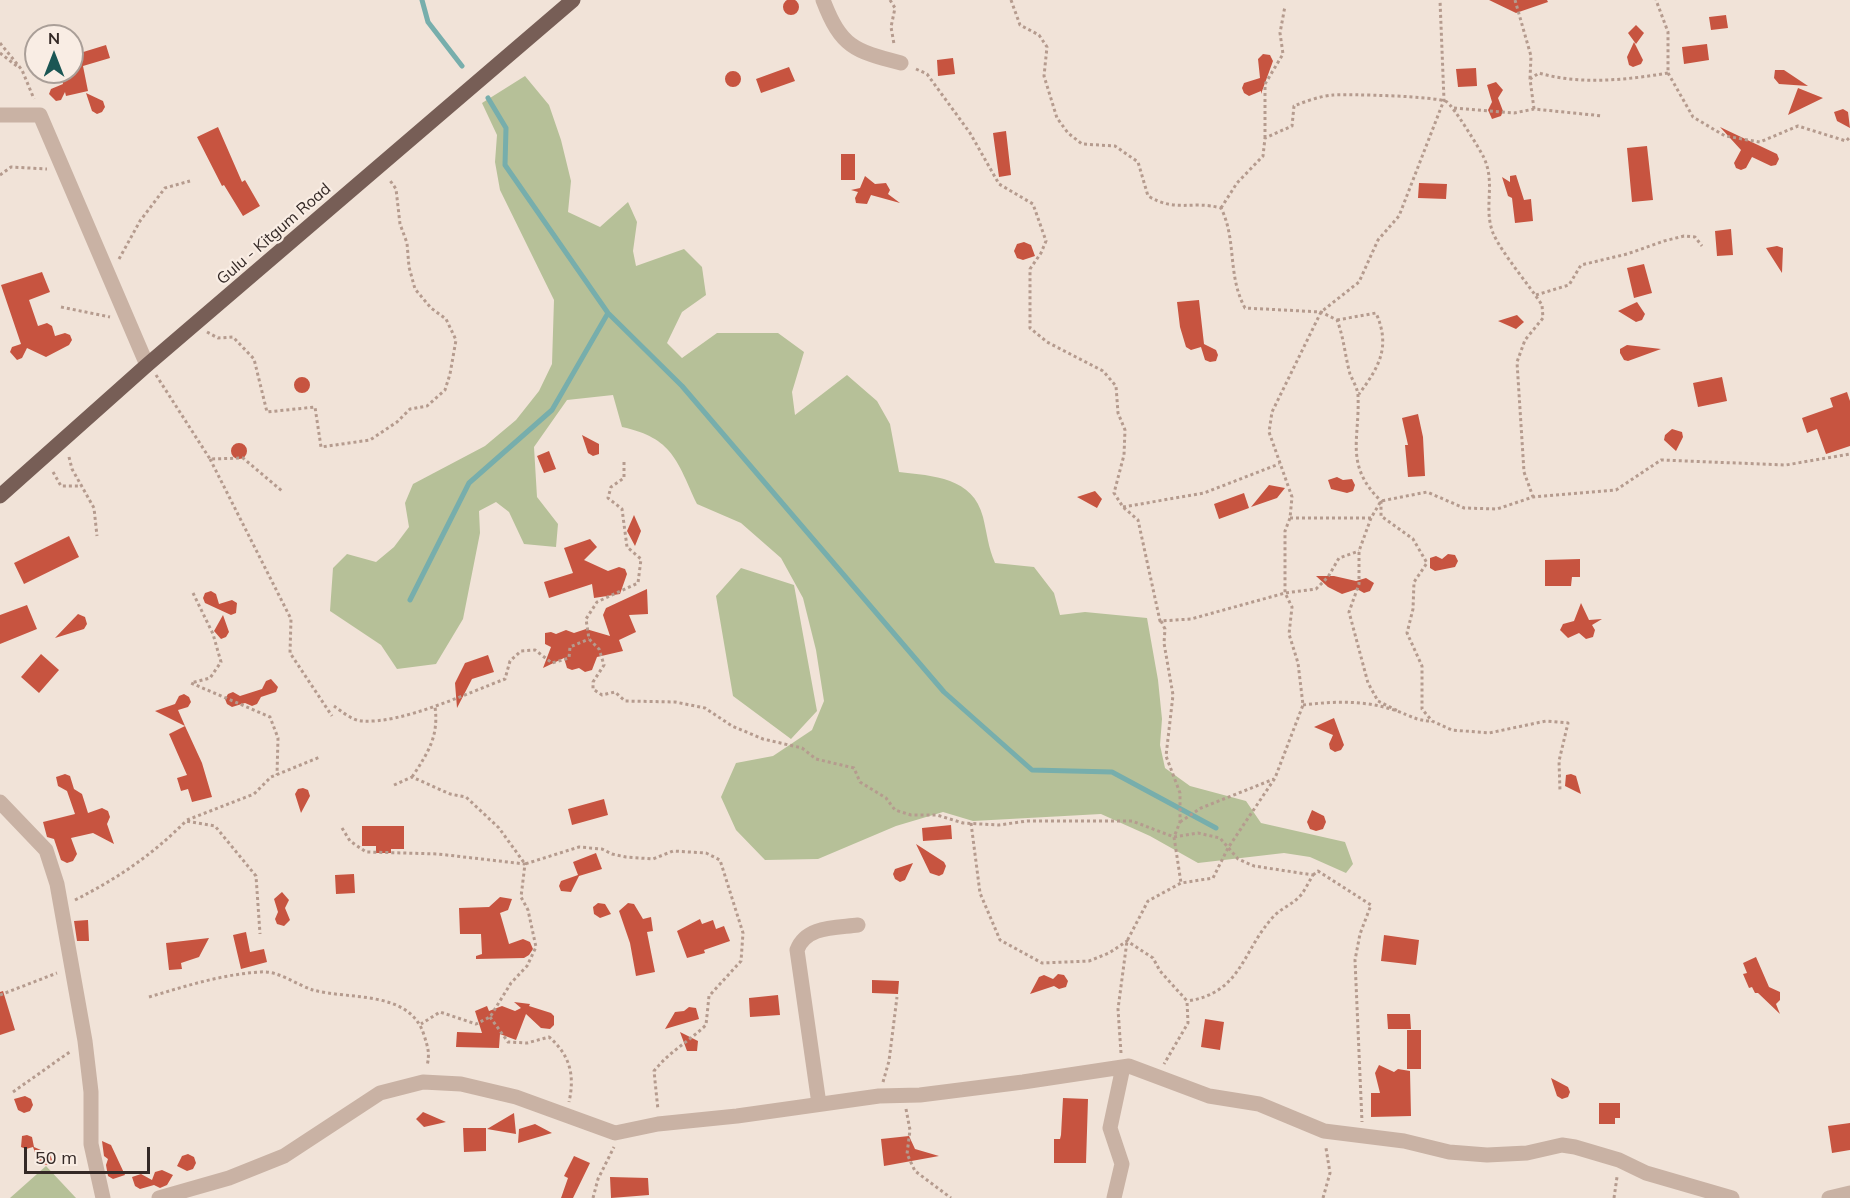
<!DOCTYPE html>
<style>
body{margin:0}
#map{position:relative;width:1850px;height:1198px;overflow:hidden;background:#f1e3d8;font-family:Mulish,sans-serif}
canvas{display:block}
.north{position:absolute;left:24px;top:24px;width:60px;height:60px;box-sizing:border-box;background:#f9ede4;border:2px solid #aa9f98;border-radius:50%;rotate:0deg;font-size:16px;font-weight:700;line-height:24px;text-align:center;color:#342926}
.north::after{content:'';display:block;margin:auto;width:21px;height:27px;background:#1b5654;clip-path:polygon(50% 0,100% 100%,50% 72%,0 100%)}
.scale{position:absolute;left:24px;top:1147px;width:126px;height:27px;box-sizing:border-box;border:3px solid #342926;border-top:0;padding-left:8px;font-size:18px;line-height:21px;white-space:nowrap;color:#342926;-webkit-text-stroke:4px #f9ede4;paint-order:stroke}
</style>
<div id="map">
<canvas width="1850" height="1198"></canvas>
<div class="north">N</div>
<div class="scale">50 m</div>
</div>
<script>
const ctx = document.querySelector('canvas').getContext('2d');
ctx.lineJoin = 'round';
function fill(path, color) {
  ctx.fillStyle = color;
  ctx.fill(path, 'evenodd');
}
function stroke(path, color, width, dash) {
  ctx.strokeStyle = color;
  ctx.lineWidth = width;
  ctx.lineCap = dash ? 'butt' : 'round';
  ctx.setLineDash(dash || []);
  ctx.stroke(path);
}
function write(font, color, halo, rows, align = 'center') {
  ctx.font = font + ' Mulish,sans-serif';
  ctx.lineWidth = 4.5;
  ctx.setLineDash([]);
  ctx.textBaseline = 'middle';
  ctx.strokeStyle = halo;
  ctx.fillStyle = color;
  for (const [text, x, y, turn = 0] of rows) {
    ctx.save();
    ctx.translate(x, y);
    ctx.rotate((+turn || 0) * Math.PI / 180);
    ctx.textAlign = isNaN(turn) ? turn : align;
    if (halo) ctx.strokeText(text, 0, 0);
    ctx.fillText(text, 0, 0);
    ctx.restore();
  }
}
fill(new Path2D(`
 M525 76 549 105 561 140 571 181 568 212 600 227 628 202 637 222 633 251 636 266 684 249 702 267 706 295 682 312 667 343 682 358 717 333H778L804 352 792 392 795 415 847 375 877 401 890 424 899 472C933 476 973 477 983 517 987 533 988 547 995 563L1034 567 1054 593 1060 615 1085 612 1147 618 1158 680 1162 719 1160 745 1165 768 1190 786 1246 801 1261 823 1345 842 1353 864 1346 873 1310 857 1284 853 1198 863 1150 836 1101 814 973 821 943 812 896 826 818 859 765 860 736 830 721 797 736 763 773 756 812 730 824 701 816 650 803 598 781 558 741 523 697 504C677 461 673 438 622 427L613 395 567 400 534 447 537 497 558 524 556 547 524 544 509 512 496 502 479 511 480 533 463 619 436 664 397 669 381 645 330 611 333 568 347 554 376 562 394 547 409 527 405 503 413 484 485 446 516 420 539 391 552 364 554 300 500 190 495 162 497 135 482 103Z
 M741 568 794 585 817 711 791 739 733 696 716 596Z
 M46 1166 76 1198H10Z`), '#b6c098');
stroke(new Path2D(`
 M422 0 428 22 462 66
 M488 98 506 128 505 165 608 313 682 386 944 692 1032 770 1112 772 1216 828
 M410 600 469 483 552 410 608 313`), '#77aeac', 5);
fill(new Path2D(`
 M783 7a8 8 0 1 1 16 0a8 8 0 1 1-16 0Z
 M1489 0H1547L1548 2 1516 13Z
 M1726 15 1728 28 1711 30 1709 17Z
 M1636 25 1644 33 1636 44 1628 33Z
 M1634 42 1643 60 1641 64 1633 67 1629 65 1627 57Z
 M78 43 80 53 106 45 110 58 83 66 88 91 66 96 65 92 61 100 56 101 49 94 51 89 63 84 62 79 72 77V44Z
 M1707 44 1709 60 1684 64 1682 47Z
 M1263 54 1270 55 1273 61 1261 94V91L1249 96 1244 93 1242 88 1244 83 1260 78 1258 59Z
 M953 58 955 74 938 76 937 60Z
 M789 67 795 81 761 93 756 79Z
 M1476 68 1477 86 1458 87 1456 69Z
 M1775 70H1784L1808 86 1779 84 1774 78Z
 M725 79a8 8 0 1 1 16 0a8 8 0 1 1-16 0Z
 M1496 82 1503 90 1498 98 1503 111 1501 116 1492 119 1488 110 1492 102 1487 85Z
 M1798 88 1823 98 1788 115Z
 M86 93 103 101 105 107 102 112 97 114 92 111Z
 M1843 109 1848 112 1850 128 1837 121 1834 112Z
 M218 127 242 182 245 180 260 206 243 216 224 185 222 186 197 137Z
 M1720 127 1777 154 1779 159 1776 165 1771 166 1752 157 1746 168 1741 170 1736 168 1734 163 1741 150Z
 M1006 131 1011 175 999 177 993 133Z
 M1647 146 1653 200 1632 202 1627 148Z
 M841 154H855V180H841Z
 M1516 175 1524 200 1531 199 1533 221 1515 223 1512 198 1508 196 1502 177 1510 182V176Z
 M865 176 875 184 886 183 890 190 888 194 900 203 871 195 867 204 856 203 855 198 858 192 851 190 860 188Z
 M1419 183 1447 184 1446 199 1418 198Z
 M1731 229 1733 255 1717 256 1715 231Z
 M1024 242 1031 245 1035 256 1023 260 1017 258 1014 251 1017 244Z
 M1777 246 1783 248 1782 273 1766 248Z
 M1644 264 1652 293 1634 298 1627 268Z
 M42 272 50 292 29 300 38 326 47 323 52 326 55 336 65 333 70 335 72 340 69 345 46 357 27 348 22 358 17 360 10 352 12 347 21 344 1 285Z
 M1199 300 1204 344 1216 350 1218 355 1216 361 1210 362 1205 360 1201 347 1191 350 1186 347 1180 327 1177 302Z
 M1637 302 1645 314 1642 320 1636 322 1618 311Z
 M1517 315 1524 322 1516 329 1498 321Z
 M1627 345 1661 349 1628 361 1624 360 1620 353V349Z
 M294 385a8 8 0 1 1 16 0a8 8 0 1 1-16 0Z
 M1722 377 1727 401 1698 407 1693 383Z
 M1847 392 1850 401V446L1826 454 1817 429 1807 433 1802 418 1833 407 1830 398Z
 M1418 414 1423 437 1425 476 1408 477 1405 445H1408L1402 418Z
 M1672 429 1682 432 1683 437 1676 451 1664 440 1665 435Z
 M582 435 599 444V454L593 456 588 453Z
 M231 451a8 8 0 1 1 16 0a8 8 0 1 1-16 0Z
 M549 451 556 469 544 473 537 456Z
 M1337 477 1343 480 1352 479 1355 485 1353 491 1347 493 1331 489 1328 480Z
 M1269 485 1285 488 1277 498 1251 507Z
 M1095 491 1102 499 1097 508 1077 497Z
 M1244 493 1249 508 1219 519 1214 504Z
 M634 515 641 531 635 546 627 531Z
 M69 536 79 557 24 584 14 563Z
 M590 539 597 547 584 560 608 571 619 567 625 569 627 574 620 594 594 598 592 584 549 598 544 582 573 573 564 548Z
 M1448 554 1455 555 1458 561 1455 567 1435 571 1430 568V558L1436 556 1442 559Z
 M1580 559V577H1572L1571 586H1545V560Z
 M1316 576H1334L1356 581 1366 578 1374 583 1370 591 1364 593 1357 589 1342 594 1328 587Z
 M647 589 648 614 629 615 636 632 619 640 623 651 597 657 592 670 585 672 579 668 572 670 567 668 564 658 543 668 551 647 545 644V633L551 632 556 634 566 630 574 633 586 629 610 636 603 615 606 608Z
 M211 591 216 594 219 604 232 600 237 603 236 613 231 615 205 603 203 598 205 593Z
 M1581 603 1589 620 1602 619 1592 625 1595 630 1593 637 1586 639 1579 633 1568 638 1560 630 1563 624 1574 621Z
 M27 605 37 629 0 644V615Z
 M78 614 85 617 87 624 84 629 55 638Z
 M223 615 229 632 226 637 221 639 214 631Z
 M41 654 59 670 39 693 21 677Z
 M488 655 494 672 472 679 457 708 455 683 465 663Z
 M271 679 278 687 276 692 261 697 257 704 252 706 245 703 232 707 227 704 225 699 228 694 233 692 240 696 262 689 266 681Z
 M184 694 189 697 191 702 188 707 178 710 185 726 155 711 175 704 179 696Z
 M1334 718 1344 745 1341 750 1335 752 1330 749 1329 744 1333 735 1314 727Z
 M185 726 202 763 212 797 192 802 188 789 181 791 177 778 187 775 169 734Z
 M65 774 70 776 74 789 82 794 88 813 102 808 108 811 110 817 107 824 114 844 93 833 71 838 77 854 73 861 67 863 61 860 54 839 47 837 43 822 75 814 67 791 58 786 56 777Z
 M1571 774 1576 776 1581 794 1565 786 1566 775Z
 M303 788 308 790 310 796 301 813 295 794 298 789Z
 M604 799 608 815 572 825 568 809Z
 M1312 810 1324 816 1326 822 1323 829 1316 831 1310 829 1307 822Z
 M951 825 952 839 923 841 922 828Z
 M362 826H404V849H391V853H376V846H362Z
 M916 844 944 862 946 866 943 874 939 876 930 873Z
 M596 853 602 869 579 876 571 892 561 891 559 886 561 881 578 875 573 862Z
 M913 863 905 880 900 882 895 879 893 874 895 869Z
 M354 874 355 893 336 894 335 875Z
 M282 892 289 900 285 908 290 920 284 926 277 924 275 919 278 912 274 899Z
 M500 897 512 899 508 910 500 913 509 944 523 939 530 942 533 949 529 955 524 958 476 959V956L482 954 481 934H460L459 908 489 907Z
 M598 903 605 904 611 914 600 918 594 914 593 907Z
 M628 903 634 904 643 919 651 917 653 931 647 932 655 972 636 976 630 943 619 911Z
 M700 919 702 924 713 920 716 929 724 926 730 941 704 950 705 953 687 958 677 931Z
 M88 920 89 941H77L74 921Z
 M246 932 250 952 264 949 267 962 241 969 233 935Z
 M1384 935 1419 940 1416 965 1381 961Z
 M209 938 199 957 181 963 182 969 169 970 166 943Z
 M1756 957 1769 987 1780 992V1000L1776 1004 1780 1014 1758 993H1755L1752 987 1749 988 1743 974 1747 973 1743 963Z
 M1058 974 1064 975 1068 981 1066 987 1059 989 1054 986 1030 994 1039 977 1044 975 1053 979Z
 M872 980 899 981 898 994 872 993Z
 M3 991 15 1030 0 1035V992Z
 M778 995 780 1015 750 1017 749 998Z
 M514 1002 530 1004 529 1006 551 1013 554 1016V1025L550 1029 541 1028 526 1014 516 1040 500 1034 499 1048 456 1047 457 1032 482 1033 475 1011 487 1006 489 1011 502 1006 515 1011 521 1008Z
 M689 1007 696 1008 699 1019 665 1029 675 1012 684 1011Z
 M1387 1014H1410L1411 1029H1388Z
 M1205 1019 1224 1022 1220 1050 1201 1047Z
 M1407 1030H1421V1069H1407Z
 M680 1032 698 1041 697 1051H687Z
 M1379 1065 1394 1072 1398 1069 1410 1071 1411 1116 1371 1117V1093H1380L1375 1073Z
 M1551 1078 1568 1087 1570 1092 1568 1097 1562 1099 1557 1096Z
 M25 1096 31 1099 33 1105 30 1111 24 1113 18 1110 14 1099Z
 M1063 1098 1088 1099 1086 1163H1054V1139H1060L1061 1135Z
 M1599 1103H1620V1118H1615V1124H1599Z
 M423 1112 446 1122 424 1127 416 1119Z
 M514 1113 516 1134 487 1129Z
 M1850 1123V1150L1832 1153 1828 1126Z
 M535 1124 552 1133 518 1143 519 1129Z
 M463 1128H486V1151L464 1152Z
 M27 1135 32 1137 34 1147 50 1154 52 1160 49 1165 39 1164 33 1147 26 1149 21 1147 22 1136Z
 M909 1136 915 1149 939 1156 884 1166 881 1139Z
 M102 1141 111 1145 125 1175 113 1179 108 1176 106 1165 108 1159 104 1156Z
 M188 1154 194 1157 196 1163 193 1169 187 1171 177 1166 182 1156Z
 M574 1156 590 1163 573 1198H561L568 1178 564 1176Z
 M162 1170 173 1175 167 1185 160 1188 154 1185 140 1189 135 1186 132 1177 141 1174 152 1180 155 1172Z
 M610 1177 648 1178 649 1195 611 1198Z`), '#c75440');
stroke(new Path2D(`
 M890 0 895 8 891 27 894 44
 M1011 0 1020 25 1039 35 1047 47 1044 76 1057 118 1068 133 1082 144 1115 146 1138 162 1148 196C1177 213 1191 200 1221 208 1237 240 1227 275 1245 308L1321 312 1337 320C1344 338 1345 356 1350 374 1353 381 1358 389 1358 396 1360 439 1344 465 1381 501V516L1413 539 1427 563 1414 582 1413 609 1407 633 1422 666V709L1432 721 1452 730 1489 733 1546 721 1568 723 1559 761 1560 791
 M1515 0 1531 56 1530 79
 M0 43 22 70 34 99
 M0 53 18 67
 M916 69 927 74 970 133 999 184 1033 204 1046 241 1041 253 1030 269V328L1047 342 1103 371 1116 386 1118 413 1125 430 1124 455 1114 493 1123 507 1138 520 1160 621 1191 619 1285 593 1316 589 1328 577 1339 558 1359 551
 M1668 73 1693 117 1725 136 1760 142 1798 126 1846 141 1850 137
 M1454 108 1514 113 1534 109 1603 116
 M1534 109 1530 79 1539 73C1580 85 1626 80 1668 73V32L1656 0
 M1265 138V84L1283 54 1280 33 1285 6
 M0 175 11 167 47 169
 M1221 208 1237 183 1263 156 1265 138 1292 126 1294 106C1306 101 1321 96 1333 95 1348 94 1438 96 1447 102 1453 106 1480 149 1484 158 1496 184 1483 207 1493 233 1501 252 1529 285 1542 305L1543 318 1525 340 1517 362 1524 472 1533 497
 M119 259 140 221 165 188 190 181
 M1536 295 1569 285 1581 265 1627 254 1664 241 1684 236 1695 237 1702 246
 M61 307 110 317
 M1337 320 1376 313C1391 347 1379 367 1359 394
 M207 332 218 338 233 337 254 359 267 412 315 407 321 447 370 440 397 422 410 409 427 406 445 390 450 374 456 340 446 319 431 308 415 289 409 267 407 243 400 224 396 189 389 179
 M156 375 210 459 243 458 282 491
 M69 457 72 469 94 508 97 536
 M210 459 291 619 290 653 332 716
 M624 462V478L611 487 608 498 622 509 627 547 641 559 638 583 597 602 586 619 589 639 599 649 604 665 593 682V689L602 695 615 692 625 701 675 702 705 708 732 726 763 739 802 748 816 759 854 768 860 782 886 798 895 810 911 815H937L963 823 999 825 1027 821H1132L1174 837 1198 833 1220 838 1238 859 1254 866 1313 875C1308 883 1304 893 1298 898 1291 905 1282 908 1275 915 1242 949 1243 993 1187 1001
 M53 472 61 486H81
 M1123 507 1204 493 1279 464
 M1290 518H1371L1381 501 1427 492 1464 508 1497 509 1533 497 1616 490 1661 460 1786 465 1850 454
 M1371 518 1359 551V584L1349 612 1368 683 1378 701 1398 711
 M193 593 213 634 221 662 210 678 191 683 270 717 278 738 277 775
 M1161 621 1165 629 1164 643 1173 695 1166 756 1180 793V822L1174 837 1181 883
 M1303 705C1335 701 1366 700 1397 711 1411 716 1417 721 1432 721
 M334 706C341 711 353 721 362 721 402 724 468 693 505 679L510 661 521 651 535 650 552 663 569 658 570 647 589 639
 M412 777C428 753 439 736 435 707
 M394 785 412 777 450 794 466 797 499 828 525 864 579 847 602 849 612 854 626 857 653 859 673 851 706 853 720 860 743 933 741 961 709 996 706 1025C688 1042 669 1052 654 1071L658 1110
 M187 820 254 794 271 777 320 757
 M1180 822 1201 808 1274 779
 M971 823 980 893 1000 940 1042 963 1089 961 1109 953 1127 941 1153 958 1160 971 1187 1001 1188 1023 1164 1064
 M342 828 350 841 366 852 438 854 525 864 521 897 528 910 536 947 527 966 511 983 490 1017 476 1024 440 1012 421 1024
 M1313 875 1318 871 1371 905 1360 934 1355 960 1362 1122
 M75 900C118 878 151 856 186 821L215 826 256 876 260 934
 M0 995 57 973
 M149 997C186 986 223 974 261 972 277 970 297 985 313 990 350 1000 410 990 424 1035 428 1048 430 1053 427 1066
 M490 1017 508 1042 527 1043 549 1037C570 1055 575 1075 569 1102
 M1121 1053 1118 1009 1127 941 1148 901 1181 883 1213 878 1228 848 1275 778 1303 705 1298 663 1289 634 1292 607 1285 593V531L1290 518 1292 497 1269 432 1272 412 1321 312 1359 282 1378 240 1399 216 1444 100 1440 0
 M883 1082 889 1061 897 997
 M13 1092 71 1051
 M906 1109 910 1130 907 1154 915 1171 951 1198
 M593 1198 598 1179 614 1147
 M1323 1198 1330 1173 1326 1148
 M1614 1198 1617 1177`), '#b59b8e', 3, [3, 3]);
stroke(new Path2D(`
 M823 0C841 47 854 51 901 63
 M0 115H40L147 365
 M0 802 46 850 57 884 85 1041 91 1092V1144L103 1198
 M819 1104 797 950C806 926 835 928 858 925
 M159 1198 229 1178 284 1156 380 1093 423 1082 461 1084 516 1097 615 1133 658 1124 737 1116 879 1096 920 1095 1023 1082 1129 1066 1209 1096 1259 1104 1324 1131 1404 1141 1449 1152 1487 1155 1527 1153 1562 1145 1575 1147 1619 1160 1646 1173 1732 1198
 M1114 1198 1122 1164 1110 1128 1123 1067
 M1829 1198 1850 1193`), '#c9b2a4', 15);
stroke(new Path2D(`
 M0 496 147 365 573 0`), '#775e56', 15);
write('16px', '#342926', '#f9ede4', [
 ["Gulu - Kitgum Road",274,234,-41]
]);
</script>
